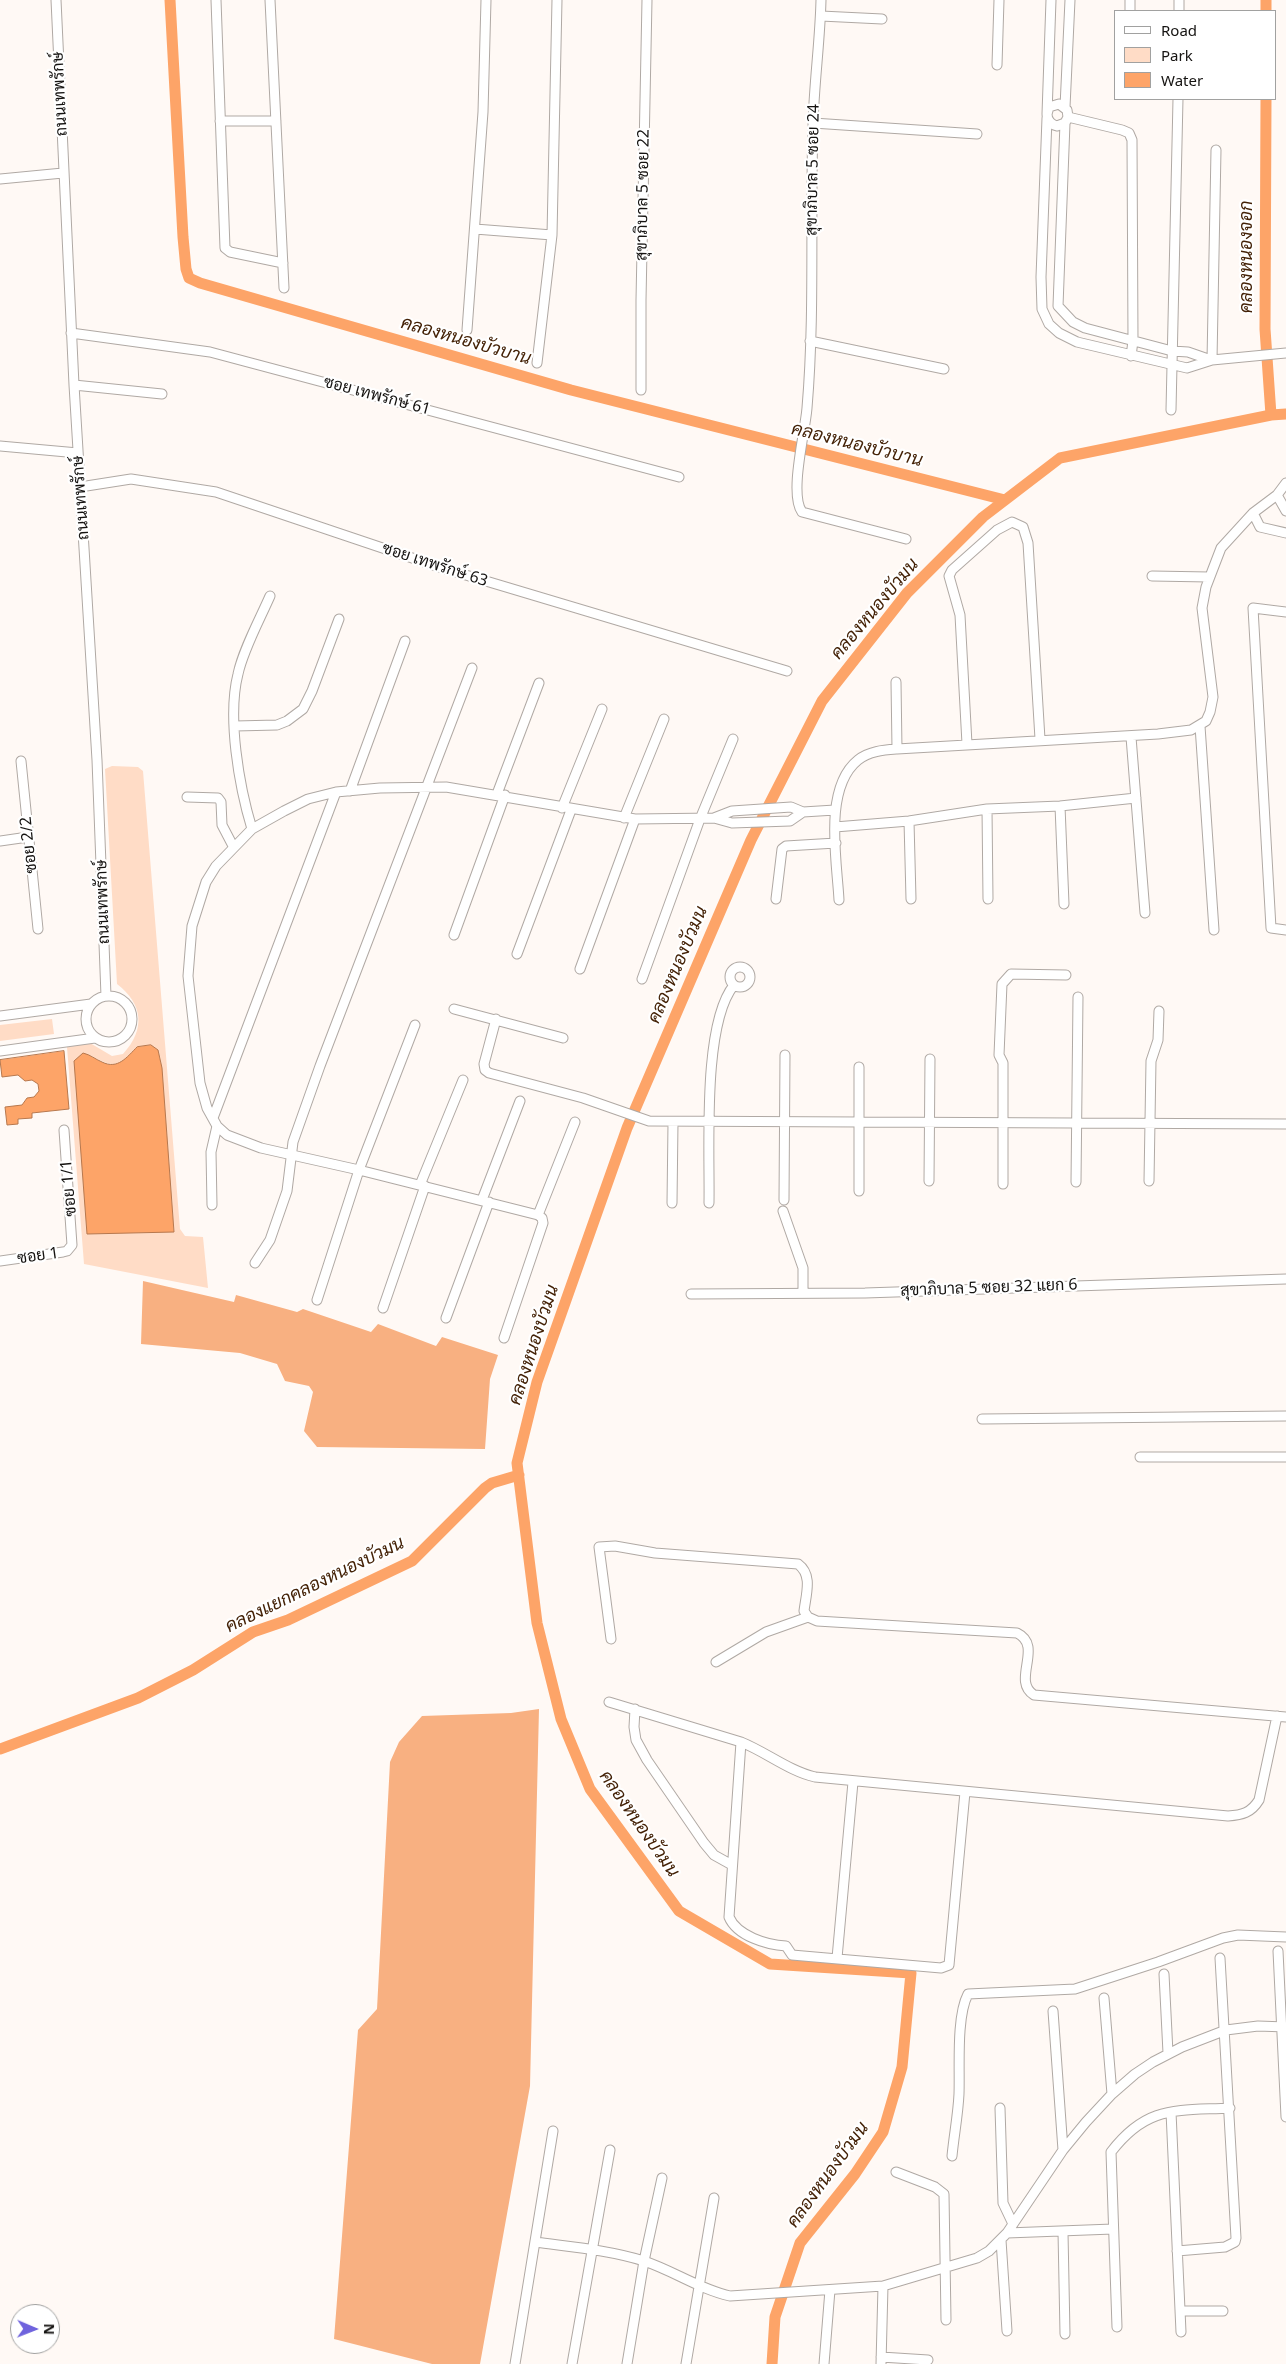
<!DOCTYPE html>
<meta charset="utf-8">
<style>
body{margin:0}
#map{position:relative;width:1286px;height:2364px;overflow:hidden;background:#fff9f5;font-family:"Noto Sans",sans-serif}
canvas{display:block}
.legend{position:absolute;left:1114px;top:10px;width:162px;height:90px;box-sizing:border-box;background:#fff;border:1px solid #a1a1a0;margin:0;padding:6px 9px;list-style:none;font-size:15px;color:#151311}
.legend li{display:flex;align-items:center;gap:10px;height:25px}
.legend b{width:25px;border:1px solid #a1a1a0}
.north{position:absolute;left:10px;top:2304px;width:50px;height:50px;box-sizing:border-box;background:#fff;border:1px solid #a1a1a0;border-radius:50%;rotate:91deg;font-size:14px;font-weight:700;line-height:20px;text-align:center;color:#151311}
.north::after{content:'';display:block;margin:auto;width:18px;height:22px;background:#6f63dd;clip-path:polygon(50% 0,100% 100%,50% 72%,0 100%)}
</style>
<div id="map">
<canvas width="1286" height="2364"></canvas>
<ul class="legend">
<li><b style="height:6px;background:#fff"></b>Road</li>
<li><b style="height:14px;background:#ffdcc6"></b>Park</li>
<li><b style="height:14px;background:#fda468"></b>Water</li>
</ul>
<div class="north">N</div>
</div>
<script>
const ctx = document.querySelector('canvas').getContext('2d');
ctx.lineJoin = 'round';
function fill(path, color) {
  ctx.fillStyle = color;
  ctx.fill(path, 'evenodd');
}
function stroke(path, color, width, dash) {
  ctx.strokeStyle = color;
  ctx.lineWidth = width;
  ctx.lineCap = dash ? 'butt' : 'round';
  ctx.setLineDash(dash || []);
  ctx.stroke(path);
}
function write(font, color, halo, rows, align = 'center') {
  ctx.font = font + ' "Noto Sans",Sarabun,sans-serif';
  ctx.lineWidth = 4.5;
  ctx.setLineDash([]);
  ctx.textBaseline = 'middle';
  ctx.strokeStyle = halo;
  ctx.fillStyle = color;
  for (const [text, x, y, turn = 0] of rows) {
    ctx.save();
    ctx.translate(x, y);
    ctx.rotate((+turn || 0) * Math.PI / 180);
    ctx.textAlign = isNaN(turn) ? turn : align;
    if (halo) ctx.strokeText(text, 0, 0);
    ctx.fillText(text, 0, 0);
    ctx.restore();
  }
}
fill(new Path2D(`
 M112 766 138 767 143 771 180 1229 185 1236 203 1237 208 1288 84 1264 67 1047 90 1043 112 1056 123 1054C146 1029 143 1004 117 984L105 769ZM133 1051 160 1056 174 1232 90 1055C108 1065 118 1070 133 1051Z
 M52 1019 54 1034 0 1041V1025Z`), '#ffdcc6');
fill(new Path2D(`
 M143 1281 234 1302 236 1295 297 1312 303 1309 371 1332 378 1324 436 1346 442 1337 498 1355 490 1379 485 1449 317 1447 304 1431 313 1392 309 1386 285 1381 277 1364 240 1353 141 1344Z
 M539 1709 530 2086 480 2364H432L334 2339 358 2030 377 2009 390 1762 399 1742 422 1716 511 1713Z`), '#f8b081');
const water = new Path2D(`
 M151 1045 158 1050 162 1068 174 1232 87 1234 74 1061 83 1053C91 1055 95 1059 102 1062 118 1070 127 1057 137 1047Z
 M64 1051 69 1109 32 1113V1118L18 1119V1124L7 1125 5 1107 22 1105 27 1098 34 1097 39 1091 38 1084 32 1080 25 1081 18 1075 2 1077 0 1060Z`);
fill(water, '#fda468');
stroke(water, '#b7784e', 1);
stroke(new Path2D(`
 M170 0 183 237 186 269 189 278 200 283 571 390 1005 500
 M1266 11V0
 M1266 99 1265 329 1271 415
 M0 1749 138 1698 193 1670 253 1632 288 1620 412 1561 485 1488 492 1483 519 1475
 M772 2364 775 2317 800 2243 855 2174 883 2132 902 2067 911 1973 770 1964 679 1911 590 1789 561 1719 537 1623 517 1463 537 1382 627 1128 751 840 822 701 907 593 983 517 1060 458 1271 415 1286 414`), '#fda468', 11);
const minor = new Path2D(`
 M56 0 74 385 97 760 106 996
 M216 0 225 248 230 252 283 263
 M270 0 284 288
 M821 0C820 42 814 83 813 125 810 219 815 314 807 408 805 433 789 494 802 512L906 539
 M1130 11V0
 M1179 11V0
 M821 16 882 19
 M997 65 999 0
 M1065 107 1070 0
 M1047 114 1049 107 1059 104 1067 110 1068 117 1065 123 1057 126C1050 124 1047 120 1047 114L1051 0
 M1068 117 1122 130 1129 133 1132 140 1133 341 1131 356
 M1047 118 1041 277 1042 309 1049 324 1059 333 1077 342 1187 368 1212 360 1286 353
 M220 121H276
 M813 123 977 134
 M1065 123 1058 306 1073 322 1085 328 1172 351 1188 352 1211 360
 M0 179 63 173
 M475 229 552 235
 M467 330 483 112 486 0
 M71 333 210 352 679 477
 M810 341 944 369
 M1212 360 1216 150
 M537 363 552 235 557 0
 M74 385 162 394
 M641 390V300L647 0
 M1171 410 1178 99
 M0 446 78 453
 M80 487 131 479 216 492 439 567 787 671
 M1277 495 1286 511
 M1253 513 1260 527 1286 533
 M1152 576 1209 577
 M1286 612 1253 608 1271 928 1286 930
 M896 682 897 749
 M235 726 277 725 287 721 303 709 312 691 339 619
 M1200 726 1214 930
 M1131 737 1145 913
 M967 744 960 615 949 576 952 570 997 530 1012 522 1023 527 1028 543 1040 739
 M21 761 38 929
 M350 791 405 641
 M497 794 539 683
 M187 797 218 798 221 802 222 825 233 846
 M1060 806 1064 904
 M562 808 602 709
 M987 809 988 899
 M624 818 664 719
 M714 818 732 823 790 821 803 812
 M909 821 911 899
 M835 827 909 821 987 809 1060 806 1136 798
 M252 829C239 786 227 717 238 674 243 650 260 619 270 596
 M0 841 28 837
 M776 899 782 849 786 846 836 843
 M839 900C837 861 823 788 858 760 869 751 884 750 897 749L1158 734 1191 730 1206 721 1210 712 1213 697 1202 608 1206 587 1221 548 1253 513 1277 495 1286 483
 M454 935 505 795
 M517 954 571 810
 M730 977a10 10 0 1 1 20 0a10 10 0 1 1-20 0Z
 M580 969 635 819
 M642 979 700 819 733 739
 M86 1019a23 23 0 1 1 46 0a23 23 0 1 1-46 0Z
 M454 1009 563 1038
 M0 1016 91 1004
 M496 1019 484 1064 485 1070 489 1073 583 1098 649 1121 1286 1124
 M0 1051 95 1038
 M213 1118 336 792
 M929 1181 930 1059
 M1149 1181 1151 1061 1158 1040 1159 1011
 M1076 1182 1078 997
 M1003 1184V1063L999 1055 1002 984 1011 974 1066 975
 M420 1185 463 1080
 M859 1191V1067
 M482 1200 520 1101
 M784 1200 785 1055
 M672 1203 673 1123
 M709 1203C710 1151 702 1024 734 985
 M212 1205 211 1152 217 1126
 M783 1211 803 1268V1292
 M538 1215 575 1122
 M0 1261 63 1252 67 1251 72 1245 64 1130
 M255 1263 270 1240 287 1191 293 1142 320 1066 472 668
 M691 1294 865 1293 1286 1279
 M317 1300 359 1170 415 1025
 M383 1308 425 1186
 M446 1318 489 1202
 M504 1338 543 1223 542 1218 538 1215 359 1170 261 1148 227 1135 217 1126 207 1108 200 1083 188 976 192 926 206 882 216 866 252 829 284 811 308 799 336 792 380 788 446 787 635 819 714 818 732 811 791 807 803 812 835 810
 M982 1419 1286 1416
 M1140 1457H1286
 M611 1639 599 1547 615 1546 655 1553 798 1564C813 1575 806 1594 804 1611L808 1617 817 1621 1017 1633C1044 1646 1011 1681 1034 1695L1286 1717
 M716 1662 766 1632 808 1617
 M609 1702 741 1742C766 1752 789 1771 815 1777L1228 1816C1242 1815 1251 1813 1259 1800L1277 1716
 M635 1709 634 1727 636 1740 647 1760 704 1843 714 1855 732 1865
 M741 1742 729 1917C737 1936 767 1945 786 1946L792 1955 941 1968 949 1965 965 1792
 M1278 1951 1286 2117
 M837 1958 853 1782
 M1164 1974 1168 2053
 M1104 1998 1112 2094
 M1053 2011 1063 2150
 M1000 2108 1003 2203 1013 2224
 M1171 2112 1181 2332
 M952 2156C954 2135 958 2115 959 2094 960 2068 956 2017 968 1994L1075 1989 1158 1962 1223 1938 1238 1935 1286 1937
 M896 2172 935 2187 944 2194 946 2320
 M1063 2232 1065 2334
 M1007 2233 1113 2229
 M1001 2240 1007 2331
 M535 2242C571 2247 609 2250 644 2261 674 2271 699 2289 730 2296L883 2286 977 2258 989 2251 1007 2233 1063 2150 1086 2122 1112 2094 1135 2074 1153 2062 1182 2047 1226 2030 1258 2026 1286 2027
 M1177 2251 1225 2247 1235 2242 1236 2238 1220 1958
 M1180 2311H1223
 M1117 2327 1111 2152C1147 2105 1176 2111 1230 2108
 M881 2357 928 2360
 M515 2364 553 2131
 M572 2364 610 2150
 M627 2364 644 2261 662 2178
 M686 2364 714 2198
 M824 2364 830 2290
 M881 2364 883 2286`);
stroke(minor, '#b0a9a4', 11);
stroke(minor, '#fff', 9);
write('16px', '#151311', '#fff', [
 ["ถนนเทพรักษ์",60,94,-93],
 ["สุขาภิบาล 5 ซอย 24",813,170,-89],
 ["สุขาภิบาล 5 ซอย 22",643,195,-89],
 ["ซอย เทพรักษ์ 61",377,396,15],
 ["ถนนเทพรักษ์",81,498,-94],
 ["ซอย เทพรักษ์ 63",435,565,18],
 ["ซอย 2/2",29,845,-96],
 ["ถนนเทพรักษ์",103,902,-92],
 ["ซอย 1/1",69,1188,-95],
 ["ซอย 1",38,1256,-8],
 ["สุขาภิบาล 5 ซอย 32 แยก 6",989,1288,-2]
]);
write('italic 18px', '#442207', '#fff', [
 ["คลองหนองจอก",1247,257,-90],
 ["คลองหนองบัวบาน",466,341,16],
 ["คลองหนองบัวบาน",857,445,14],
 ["คลองหนองบัวมน",875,609,-50],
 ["คลองหนองบัวมน",678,965,-67],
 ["คลองหนองบัวมน",534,1345,-72],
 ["คลองแยกคลองหนองบัวมน",315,1585,-26],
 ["คลองหนองบัวมน",639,1824,55],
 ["คลองหนองบัวมน",828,2175,-54]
]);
</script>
